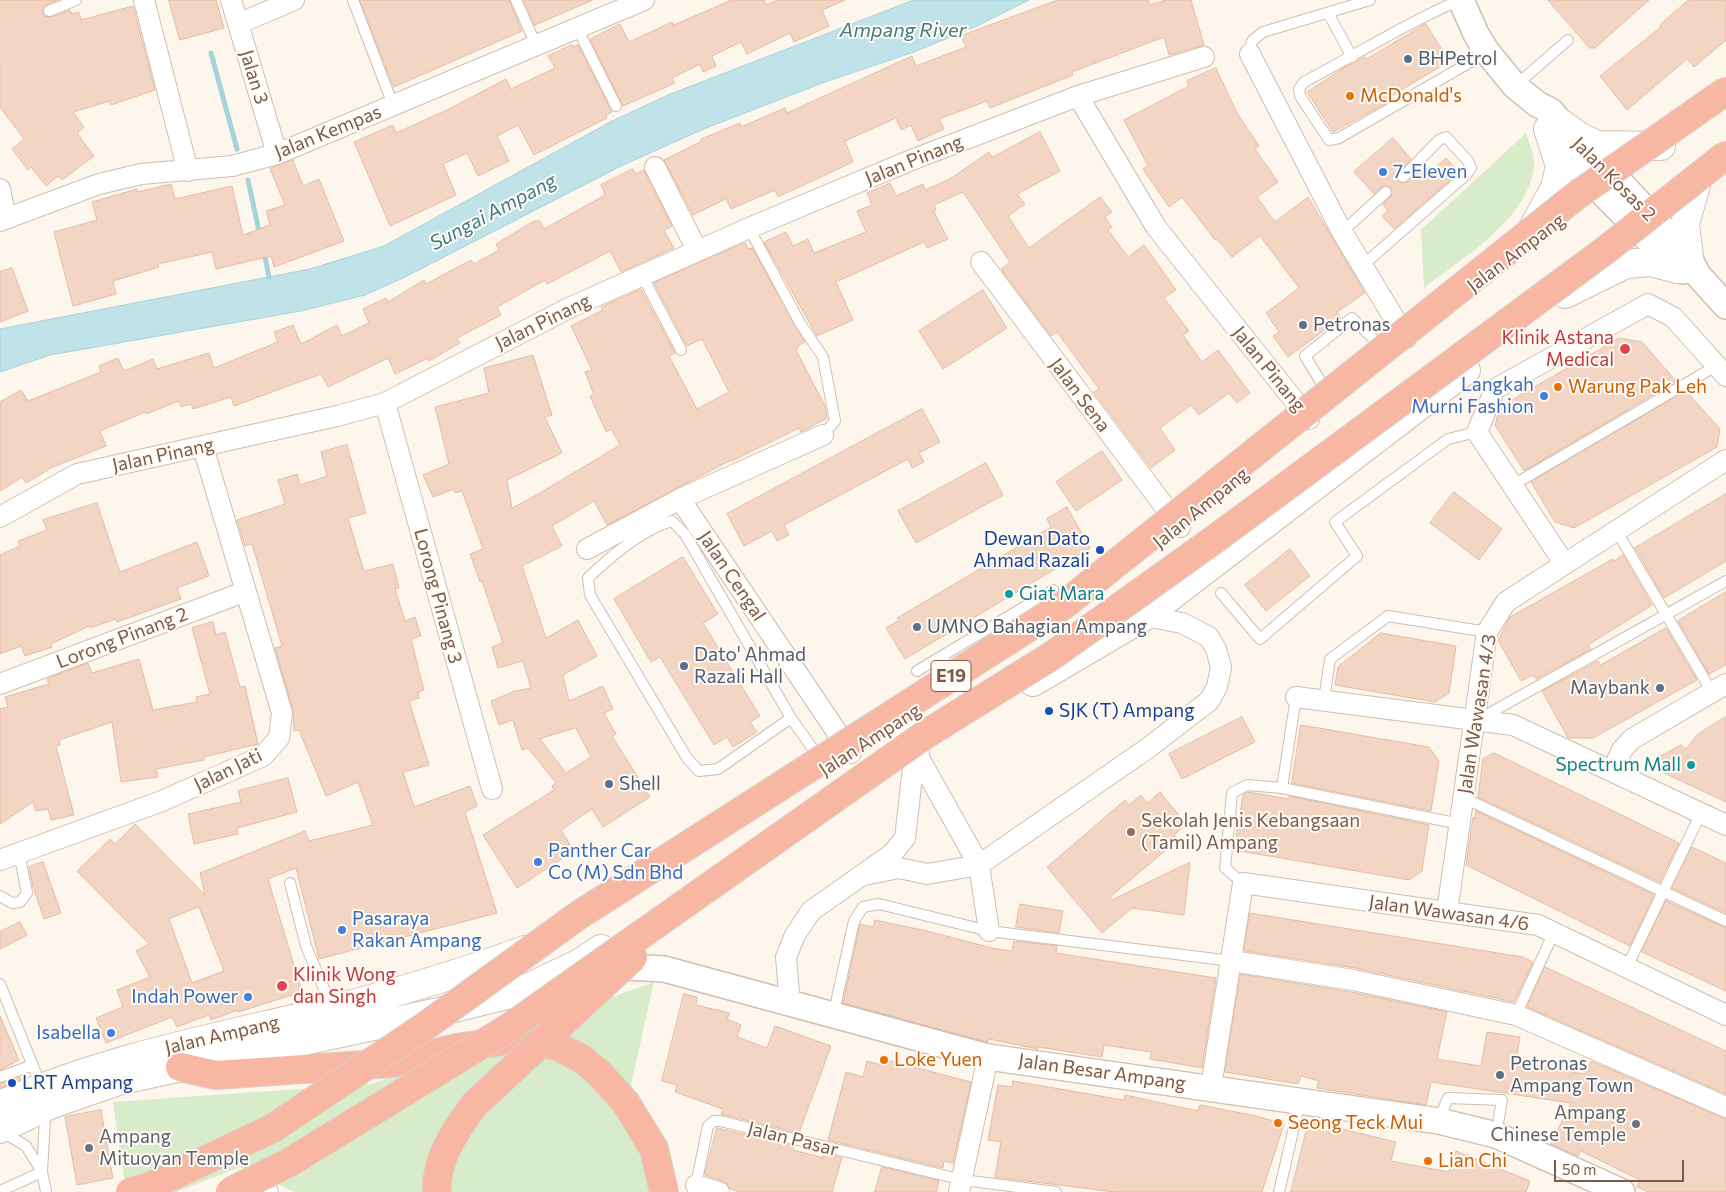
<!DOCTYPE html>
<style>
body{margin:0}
#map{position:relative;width:1726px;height:1192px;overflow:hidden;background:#fdf6ec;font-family:Commissioner,sans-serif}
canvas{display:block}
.scale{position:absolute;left:1554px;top:1160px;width:130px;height:22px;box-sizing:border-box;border:2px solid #7a5c4d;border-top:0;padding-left:6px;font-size:15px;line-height:18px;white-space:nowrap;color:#7a5c4d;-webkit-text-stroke:4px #fffaf3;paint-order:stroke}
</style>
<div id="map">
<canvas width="1726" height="1192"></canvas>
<div class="scale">50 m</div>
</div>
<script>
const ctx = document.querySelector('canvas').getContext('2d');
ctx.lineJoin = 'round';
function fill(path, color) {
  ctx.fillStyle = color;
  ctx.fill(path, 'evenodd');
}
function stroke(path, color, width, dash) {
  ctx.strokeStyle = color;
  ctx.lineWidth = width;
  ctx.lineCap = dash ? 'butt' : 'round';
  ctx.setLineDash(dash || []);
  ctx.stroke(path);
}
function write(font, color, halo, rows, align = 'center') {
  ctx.font = font + ' Commissioner,sans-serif';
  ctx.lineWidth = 4;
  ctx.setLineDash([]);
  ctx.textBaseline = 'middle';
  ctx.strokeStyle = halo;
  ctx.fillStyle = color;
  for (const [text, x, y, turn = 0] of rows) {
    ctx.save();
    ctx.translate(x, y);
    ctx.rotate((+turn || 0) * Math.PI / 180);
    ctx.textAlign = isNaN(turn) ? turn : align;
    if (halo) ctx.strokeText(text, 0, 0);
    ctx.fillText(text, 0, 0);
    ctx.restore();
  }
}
fill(new Path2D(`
 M1526 133C1529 142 1535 156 1534 166 1529 219 1462 258 1424 288L1421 230Z
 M654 982 631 1085 669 1160 671 1192H295L240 1167 176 1192H126L113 1102 371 1084Z`), '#d8ecc9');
const water = new Path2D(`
 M914 0H1029L977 26 914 52 825 82 706 128 621 166 403 278 365 295 301 311 50 355 0 372V329L310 269 384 246 610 122 668 95Z`);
fill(water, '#bfe3e8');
stroke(water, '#a5d3da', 1);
stroke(new Path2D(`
 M211 53 237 149
 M248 180 260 236
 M264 252 269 277`), '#a5d3da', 5);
const building = new Path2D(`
 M0 0H58L44 6 42 11 44 16 51 17 70 10 72 14 79 12 81 20 133 6 155 90 111 105 110 101 73 112 84 127 77 133 94 156 62 180 58 176 46 186 31 167 28 170 12 149 24 139 0 107Z
 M169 0H216L224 28 180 40Z
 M360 0H509L522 31 394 87Z
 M524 0H593L535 25Z
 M732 0H764L766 5 778 0H845L822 10 829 26 794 42 790 33 747 54 741 42 712 56 716 66 703 72 700 64 672 78 675 83 623 106 590 39 620 24 629 42 672 22 673 25Z
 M1058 0H1148L1150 5 1166 0H1191L1204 45 1169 55 1164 37 1072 72 1073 75 990 108 987 101 939 119 944 129 918 141 911 125 901 130 896 118 845 141 853 162 778 197 775 190 731 209 726 199 693 215 664 160 702 141 701 139 740 123 741 127 785 108 787 113 912 56 916 66 966 47 961 36Z
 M1548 0H1649L1595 48H1590Z
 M1689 0H1726V40L1694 67 1687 59 1627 110 1600 76 1661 27 1660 25Z
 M1426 24 1449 61 1390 97 1392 100 1333 132 1307 92 1347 66 1365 57 1366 59Z
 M572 45 573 47 578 45 612 112 606 115 607 118 534 155 518 125 497 136 509 161 478 176 467 153 443 164 456 195 390 226 354 142 393 125 396 133 447 110 506 79 511 89 555 68 548 56Z
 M1216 68 1237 113 1259 146 1255 149 1278 182 1257 197 1275 222 1308 197 1365 293 1337 312 1341 318 1288 357 1273 336 1279 332 1266 313 1299 288 1260 236 1232 257 1217 239 1215 240 1182 197 1169 207 1143 169 1148 166 1124 120 1189 86 1187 81Z
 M1040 132 1060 171 1017 194 1025 204 1008 216 1029 248 1100 197 1112 212 1105 217 1112 227 1108 230 1128 257 1144 245 1176 290 1164 298 1189 331 1183 335 1202 362 1218 350 1250 393 1237 403 1229 393 1199 415 1191 405 1160 428 1175 450 1151 468 1094 392 1099 389 1057 332 1051 336 1001 269 1010 262 963 192 934 205 936 210 934 212 948 239 927 248 924 242 836 282 853 320 817 336 764 242 786 232 793 246 808 239 814 253 866 232 857 211 872 205 867 193 890 183 896 196 923 184 925 190 950 179 989 152 992 157Z
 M1393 138 1411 159 1397 175V179L1401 183 1408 182 1420 169 1426 176 1446 158 1459 172 1394 229 1382 216 1388 211 1383 204 1392 195 1391 188 1384 185 1374 194 1354 172Z
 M293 160 303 186 319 179 344 241 274 267 271 256 216 269 212 252 158 264 159 267 113 281 116 294 73 306 54 232 97 220 92 202 137 189V192L171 184 175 199 232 186 243 235 270 225 266 211 285 205 270 169Z
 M633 169 635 174 644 170 672 226 664 230 674 248 621 272 610 251 547 284 545 280 497 307 501 315 457 338 460 343 429 361 428 358 395 374 388 358 328 387 321 374 234 406 231 397 193 409 191 404 181 407 179 401 146 414 145 412 100 431 106 446 53 467 26 483 22 477 0 491V402L21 390 28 401 101 372 99 366 118 358 124 371 153 359 157 369 209 353 214 368 278 342 274 332 293 325 301 344 337 325 342 336 369 323 363 309 386 298 388 302 424 280 426 284 471 260 474 264 499 250 496 244 534 221H540L544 229 605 195 601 185Z
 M745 243 748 249 752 248 805 342 797 346 798 348 796 350 825 406 827 418 801 432 799 428 732 461 731 460 607 525 594 501 552 526 562 546 522 566 546 638 578 620 597 656 563 675 569 701 603 686 613 709 604 713 616 734 612 736 650 797 603 827 592 809 561 830 574 851 517 888 483 835 554 790 552 786 556 783 528 748 522 750 513 720 499 725 491 701 515 691 531 688 523 661 498 668 492 647 503 643 482 581 480 582 470 554 483 549 462 491 455 493 454 489 433 497 423 475 449 464 435 407 489 393 484 368 533 355 552 415 545 417 562 453 507 480 512 508 533 497 620 445 611 429 606 432 590 396 594 395 585 372 592 370 571 326 603 310 601 307 641 289 675 353 669 356 697 409 729 392 702 339 687 346 654 283ZM576 728 591 757 566 773 540 739Z
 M12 268 28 311 0 322V272Z
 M983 290 1007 328 943 369 919 331Z
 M1620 338 1642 342 1676 381 1524 471 1495 425 1500 407Z
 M1686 391 1720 429 1717 447 1574 528 1555 522 1531 482Z
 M922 409 940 442 919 453 924 462 912 468 908 459 784 525 789 535 777 541 772 531 744 546 727 514Z
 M347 445 366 513 348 518 364 571 393 564 399 588 395 589 405 621 415 617 421 636 411 639 424 690 418 692 419 698 409 701 429 765 403 772 414 807 470 786 477 806 465 812 497 913 319 959 296 868 268 879 302 992 238 1012V1010L211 1020 209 1015 177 1027 172 1017 106 1043 96 1018 123 1007 117 990 150 977 136 951 149 944 77 871 110 839 115 844 135 824 205 895 200 873 305 831 309 841 373 825 358 782 326 796 299 730 294 731 293 710 275 648 282 646 252 544 245 546 237 520 285 504 278 480 297 474 300 485 327 476 321 452ZM199 907 224 971 192 983 169 919Z
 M1102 451 1122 480 1076 511 1056 482Z
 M986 463 1003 495 916 543 898 511Z
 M1454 492 1502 529 1479 560 1430 523Z
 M1726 494V561L1664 598 1635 548Z
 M97 503 120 572 197 542 209 576 177 588 181 599 117 622 116 619 90 628 89 626 51 644 52 647 25 656 21 646 0 654V555L20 546 18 541 47 530 43 520Z
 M1067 507 1090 548 905 659 886 628 899 620 897 618 1051 527 1047 519Z
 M1290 549 1310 576 1266 611 1245 585Z
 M1623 555 1652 605 1588 645 1591 649 1536 679 1533 675 1521 681 1498 640 1510 617 1613 559 1614 561Z
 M683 557 718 614 703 623 760 716 750 722 757 732 733 747 727 737 714 745 660 657 651 662 614 599Z
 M1726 592V665L1709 674 1678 621Z
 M213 622 216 635 225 632 240 687 245 686 258 744 204 757V760L156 769 158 777 121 782 112 722 59 740 60 745 56 746 74 815 51 820 48 809 36 811 33 802 0 824V709L8 707 5 697 49 684 47 679 88 663 92 673 139 659 153 710 197 702 196 697 210 694 192 628Z
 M1666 628 1697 680 1593 738H1568L1542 691 1598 661 1600 665Z
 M1381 633 1456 646 1449 693 1435 702 1335 685 1338 667Z
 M1242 717 1255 742 1182 779 1169 754Z
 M1726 717V802L1658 770 1655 759 1681 745 1686 749 1698 734Z
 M1301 725 1429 747 1439 761 1431 811 1292 783Z
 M1494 753 1679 843 1660 882 1478 797 1483 759Z
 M288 778 297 812 237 828 238 834 194 844 188 814 241 802 238 791Z
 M1160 792 1186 824 1174 835 1178 840 1110 897 1112 900 1190 862 1184 915 1132 908 1102 933 1047 867 1125 800 1129 805 1141 795 1147 803Z
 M1248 792 1289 799V796L1429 825 1422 871 1409 880 1234 850 1243 795Z
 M1476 811 1654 895 1630 946 1466 865 1473 817 1475 818Z
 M1692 847 1726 863V913L1672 888Z
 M43 862 61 913 44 919 33 887 29 867Z
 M1666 901 1726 928V991L1642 952Z
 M1020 904 1063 911 1059 933 1016 927Z
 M1250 913 1523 957 1533 962 1514 1002 1355 968 1244 951Z
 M875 920 927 931 992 948 1012 951 1014 941 1057 946 1056 953 1216 978 1202 1068 1150 1059 1151 1052 1104 1045 1102 1057 1039 1047 1038 1049 989 1039 987 1042 843 1003 860 924 873 927Z
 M20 922 27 935 0 949V932Z
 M1545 967 1726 1051V1094L1527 1007Z
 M1241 974 1351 992 1447 1012 1437 1059 1481 1066 1487 1032 1520 1037 1516 1062 1585 1074 1591 1061 1726 1119V1192H1648L1637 1187 1640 1180 1581 1151 1578 1156 1551 1144 1571 1103 1431 1082 1426 1105 1317 1088 1319 1081 1301 1076 1298 1084 1225 1072Z
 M684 994 697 997 696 1005 730 1013 727 1019 741 1025 737 1037 767 1048 775 1026 831 1046 799 1133 721 1114 723 1109 675 1092 677 1085 662 1081Z
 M0 1016 19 1060 0 1070Z
 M887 1060 971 1082 953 1163 944 1161 943 1168 828 1140 846 1072 863 1077 867 1061 885 1066Z
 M20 1077 21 1080 0 1088V1084Z
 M1013 1081 1124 1100 1125 1095 1198 1111 1200 1105 1256 1116 1284 1124 1262 1192H1114L995 1177 1001 1142 988 1140 998 1085 1012 1087Z
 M101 1110 113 1178 77 1185 65 1117Z
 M1309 1121 1396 1142 1391 1161 1449 1172 1456 1151 1530 1181 1526 1192H1291Z
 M717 1128 795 1146 793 1150 820 1157 823 1158 824 1153 842 1158 832 1192H739L731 1189 723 1181 705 1175Z
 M882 1167 939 1181 936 1192H875Z`);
fill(building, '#f3d5c3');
stroke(building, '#e6bba3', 1);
const service = new Path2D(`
 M353 0 393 105
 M516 0 536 45
 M1460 0C1406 23 1356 55 1304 82L1299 89 1300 96 1329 140 1339 138 1486 53
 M49 11 76 0
 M1328 13 1352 57
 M577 28 616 106
 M1250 54 1252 41 1263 32 1370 0
 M1515 86 1568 40
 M749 228 800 323 823 357 835 421 823 435
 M1342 232 1386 192
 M1362 266 1467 174 1471 168 1468 161 1446 137 1439 140 1403 177
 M642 275 681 350
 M1327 392 1305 356 1352 318 1384 349
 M1513 485 1716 366
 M1616 530 1712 692
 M1221 593 1260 639 1357 556 1335 522 1448 439 1477 432
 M917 671 942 656
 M951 675 942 656 1053 590
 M1324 700 1330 659 1388 616 1487 632
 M791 718 718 769 699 771 687 758 590 595 588 578C611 556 641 530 672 521L685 534 791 718 820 759
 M1481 718 1726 581
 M1282 788 1460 824
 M1464 798 1726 921
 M290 883 306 946 332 1008
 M1243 883 1225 868 1232 793 1247 785 1282 788 1296 697
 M0 896 12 903 20 902 27 893 19 853
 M1627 967 1701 813
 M0 984 41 1086
 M1516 1015 1554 932
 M833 1016 854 921 863 907 879 904 989 931 1232 961
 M0 1077 33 1065
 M1439 1120 1448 1098 1502 1100 1496 1135
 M1 1131 26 1146 42 1172
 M696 1185 708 1126 714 1121H720L963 1180 1056 1192
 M0 1191 42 1172
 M46 1192 42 1172 45 1118 48 1112
 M1279 1192 1300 1101`);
const minor = new Path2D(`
 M144 0 188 171
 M231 0 277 154
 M238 24 294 0
 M1250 54 1342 232 1406 338
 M1078 96 1156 227 1309 419
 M655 167 697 250
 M0 189 6 218
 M0 221 99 184 141 174 232 166 277 154 644 0
 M981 262 1180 527
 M385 403 492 789
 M680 499 851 753
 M0 517 77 474 337 416 385 403 569 308 749 228 909 161 1078 96 1204 57
 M587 549 680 499 823 435
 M1564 563 1477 432 1495 389 1648 304 1673 317 1726 376
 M0 684 244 592
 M1296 697 1513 725 1726 825
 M915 751 979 865 989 931
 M1612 771 1622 750 1632 739 1726 684
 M0 860 162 801 263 756 279 738 282 713 203 447
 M864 875 899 868 927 874 979 865 1148 748 1209 701 1217 687 1221 667 1216 649 1209 637 1182 623 1145 616
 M1447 912 1487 632 1506 602 1726 460
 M1232 961 1353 980 1516 1015 1726 1107
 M790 1005 786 957 795 935 811 911 892 854 905 838 915 751
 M1211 1087 1243 883 1538 925 1726 1015
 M696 1185 719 1192
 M237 1190 254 1188 268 1192
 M959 1192 988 1057`);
const tertiary = new Path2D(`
 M1461 0 1476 34 1487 52 1515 86 1537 104 1551 111 1588 158 1618 180 1689 257 1698 275 1726 306
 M1580 170 1677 269 1683 271
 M607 966 664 969 988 1057 1439 1121 1496 1135 1622 1192`);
const secondary = new Path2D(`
 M1559 122 1580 137 1597 145 1661 146
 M1530 233 1555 188 1560 166 1548 129
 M1689 257 1685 224 1697 182
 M1565 294 1626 264 1651 262 1677 269
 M1033 682 1145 616 1466 370
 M899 722 915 751
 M0 1105C107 1057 221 1037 334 1009 399 992 462 973 525 950
 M0 1129 52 1104 121 1080 434 1013 519 992 578 964 601 949`);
const motorway = new Path2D(`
 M180 1067 216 1075 393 1063 456 1048 517 1039 557 1046 582 1059 599 1073 626 1103 654 1149 664 1192`);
stroke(service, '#d1beb0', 12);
stroke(minor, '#d1beb0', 22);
stroke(tertiary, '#d1beb0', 28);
stroke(secondary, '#d6c0b0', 30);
stroke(motorway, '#dad1cd', 30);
stroke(service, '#fff', 10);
stroke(minor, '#fff', 20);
stroke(tertiary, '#fff', 25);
stroke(secondary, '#fff', 28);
stroke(motorway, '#f7b7a3', 28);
const motorwayBridge = new Path2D(`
 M130 1192 147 1188 273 1128 424 1027 579 915 1065 604 1577 195 1726 91
 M230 1192 290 1162 510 1027 923 736 1053 655 1215 539 1607 249 1726 155
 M437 1192C435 1159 456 1130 474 1105L633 957`);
stroke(motorwayBridge, '#dad1cd', 30, []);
stroke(motorwayBridge, '#f7b7a3', 28);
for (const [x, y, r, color] of [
 [1408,59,5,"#5c6f8a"],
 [1350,96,5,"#e8710a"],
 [1383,172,5,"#3f7fe0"],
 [1303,325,5,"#5c6f8a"],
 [1625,349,6,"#e0444e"],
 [1558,387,5,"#e8710a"],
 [1544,396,5,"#3f7fe0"],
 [1100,550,5,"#1a4fb4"],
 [1009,594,5,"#0f9aa8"],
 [917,627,5,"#5c6f8a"],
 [684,666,5,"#5c6f8a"],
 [1660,688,5,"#5c6f8a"],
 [1049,711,5,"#1a4fb4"],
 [1691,765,5,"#0f9aa8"],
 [609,784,5,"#5c6f8a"],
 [1131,832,5,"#8d6e63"],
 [538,862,5,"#3f7fe0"],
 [342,930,5,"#3f7fe0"],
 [282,986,6,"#e0444e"],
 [248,997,5,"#3f7fe0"],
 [111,1033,5,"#3f7fe0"],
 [884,1060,5,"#e8710a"],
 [1500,1075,5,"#5c6f8a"],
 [12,1083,5,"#1a4fb4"],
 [1278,1123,5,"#e8710a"],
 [1636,1124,5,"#6b7280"],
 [89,1148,5,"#6b7280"],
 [1428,1161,5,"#e8710a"]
]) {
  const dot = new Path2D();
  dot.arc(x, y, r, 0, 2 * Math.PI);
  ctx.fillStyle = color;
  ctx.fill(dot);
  stroke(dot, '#fffaf3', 2);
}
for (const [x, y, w] of [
 [951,676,40]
]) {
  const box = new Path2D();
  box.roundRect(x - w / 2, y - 15.5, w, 31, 4);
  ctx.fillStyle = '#fffaf3';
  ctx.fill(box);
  stroke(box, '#7a5c4d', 1);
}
write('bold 18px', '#7a5c4d', null, [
 ["E19",951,676]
]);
write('19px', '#4e5e75', '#fffaf3', [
 ["BHPetrol",1418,59],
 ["Petronas",1313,325],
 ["UMNO Bahagian Ampang",927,627],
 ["Dato' Ahmad",694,655],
 ["Razali Hall",694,677],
 ["Maybank",1650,688,"right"],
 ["Shell",619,784],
 ["Petronas",1510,1064],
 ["Ampang Town",1510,1086]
], 'left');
write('19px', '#7a5c4d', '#fffaf3', [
 ["Jalan 3",254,77,73],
 ["Jalan Kempas",328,132,-22],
 ["Jalan Pinang",914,160,-22],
 ["Jalan Kosas 2",1614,179,45],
 ["Jalan Ampang",1516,253,-37],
 ["Jalan Pinang",543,322,-26],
 ["Jalan Pinang",1269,369,51],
 ["Jalan Sena",1080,395,53],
 ["Jalan Pinang",163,455,-12],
 ["Jalan Ampang",1201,508,-39],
 ["Jalan Cengal",732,576,56],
 ["Lorong Pinang 3",438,596,75],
 ["Lorong Pinang 2",122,638,-21],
 ["Jalan Wawasan 4/3",1477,714,-81],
 ["Jalan Ampang",870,740,-33],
 ["Jalan Jati",228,770,-26],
 ["Jalan Wawasan 4/6",1449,913,8],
 ["Jalan Ampang",222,1035,-13],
 ["Jalan Besar Ampang",1102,1072,8],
 ["Jalan Pasar",793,1139,14]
]);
write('19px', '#c56008', '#fffaf3', [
 ["McDonald's",1360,96],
 ["Warung Pak Leh",1568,387],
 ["Loke Yuen",894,1060],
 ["Seong Teck Mui",1288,1123],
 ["Lian Chi",1438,1161]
], 'left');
write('19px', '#366cbe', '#fffaf3', [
 ["7-Eleven",1393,172],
 ["Langkah",1534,385,"right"],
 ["Murni Fashion",1534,407,"right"],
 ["Panther Car",548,851],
 ["Co (M) Sdn Bhd",548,873],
 ["Pasaraya",352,919],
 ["Rakan Ampang",352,941],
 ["Indah Power",238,997,"right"],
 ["Isabella",101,1033,"right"]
], 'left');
write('19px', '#be3a42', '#fffaf3', [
 ["Klinik Astana",1614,338],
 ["Medical",1614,360],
 ["Klinik Wong",293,975,"left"],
 ["dan Singh",293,997,"left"]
], 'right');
write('19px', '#164399', '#fffaf3', [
 ["Dewan Dato",1090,539,"right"],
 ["Ahmad Razali",1090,561,"right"],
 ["SJK (T) Ampang",1059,711],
 ["LRT Ampang",22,1083]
], 'left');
write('19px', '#0d838f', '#fffaf3', [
 ["Giat Mara",1019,594],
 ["Spectrum Mall",1681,765,"right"]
], 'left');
write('19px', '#785e54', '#fffaf3', [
 ["Sekolah Jenis Kebangsaan",1141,821],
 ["(Tamil) Ampang",1141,843]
], 'left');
write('19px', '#5b616d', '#fffaf3', [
 ["Ampang",1626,1113],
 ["Chinese Temple",1626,1135],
 ["Ampang",99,1137,"left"],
 ["Mituoyan Temple",99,1159,"left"]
], 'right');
write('italic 20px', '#437c86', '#fffaf3', [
 ["Ampang River",903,30],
 ["Sungai Ampang",493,212,-28]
]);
</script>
